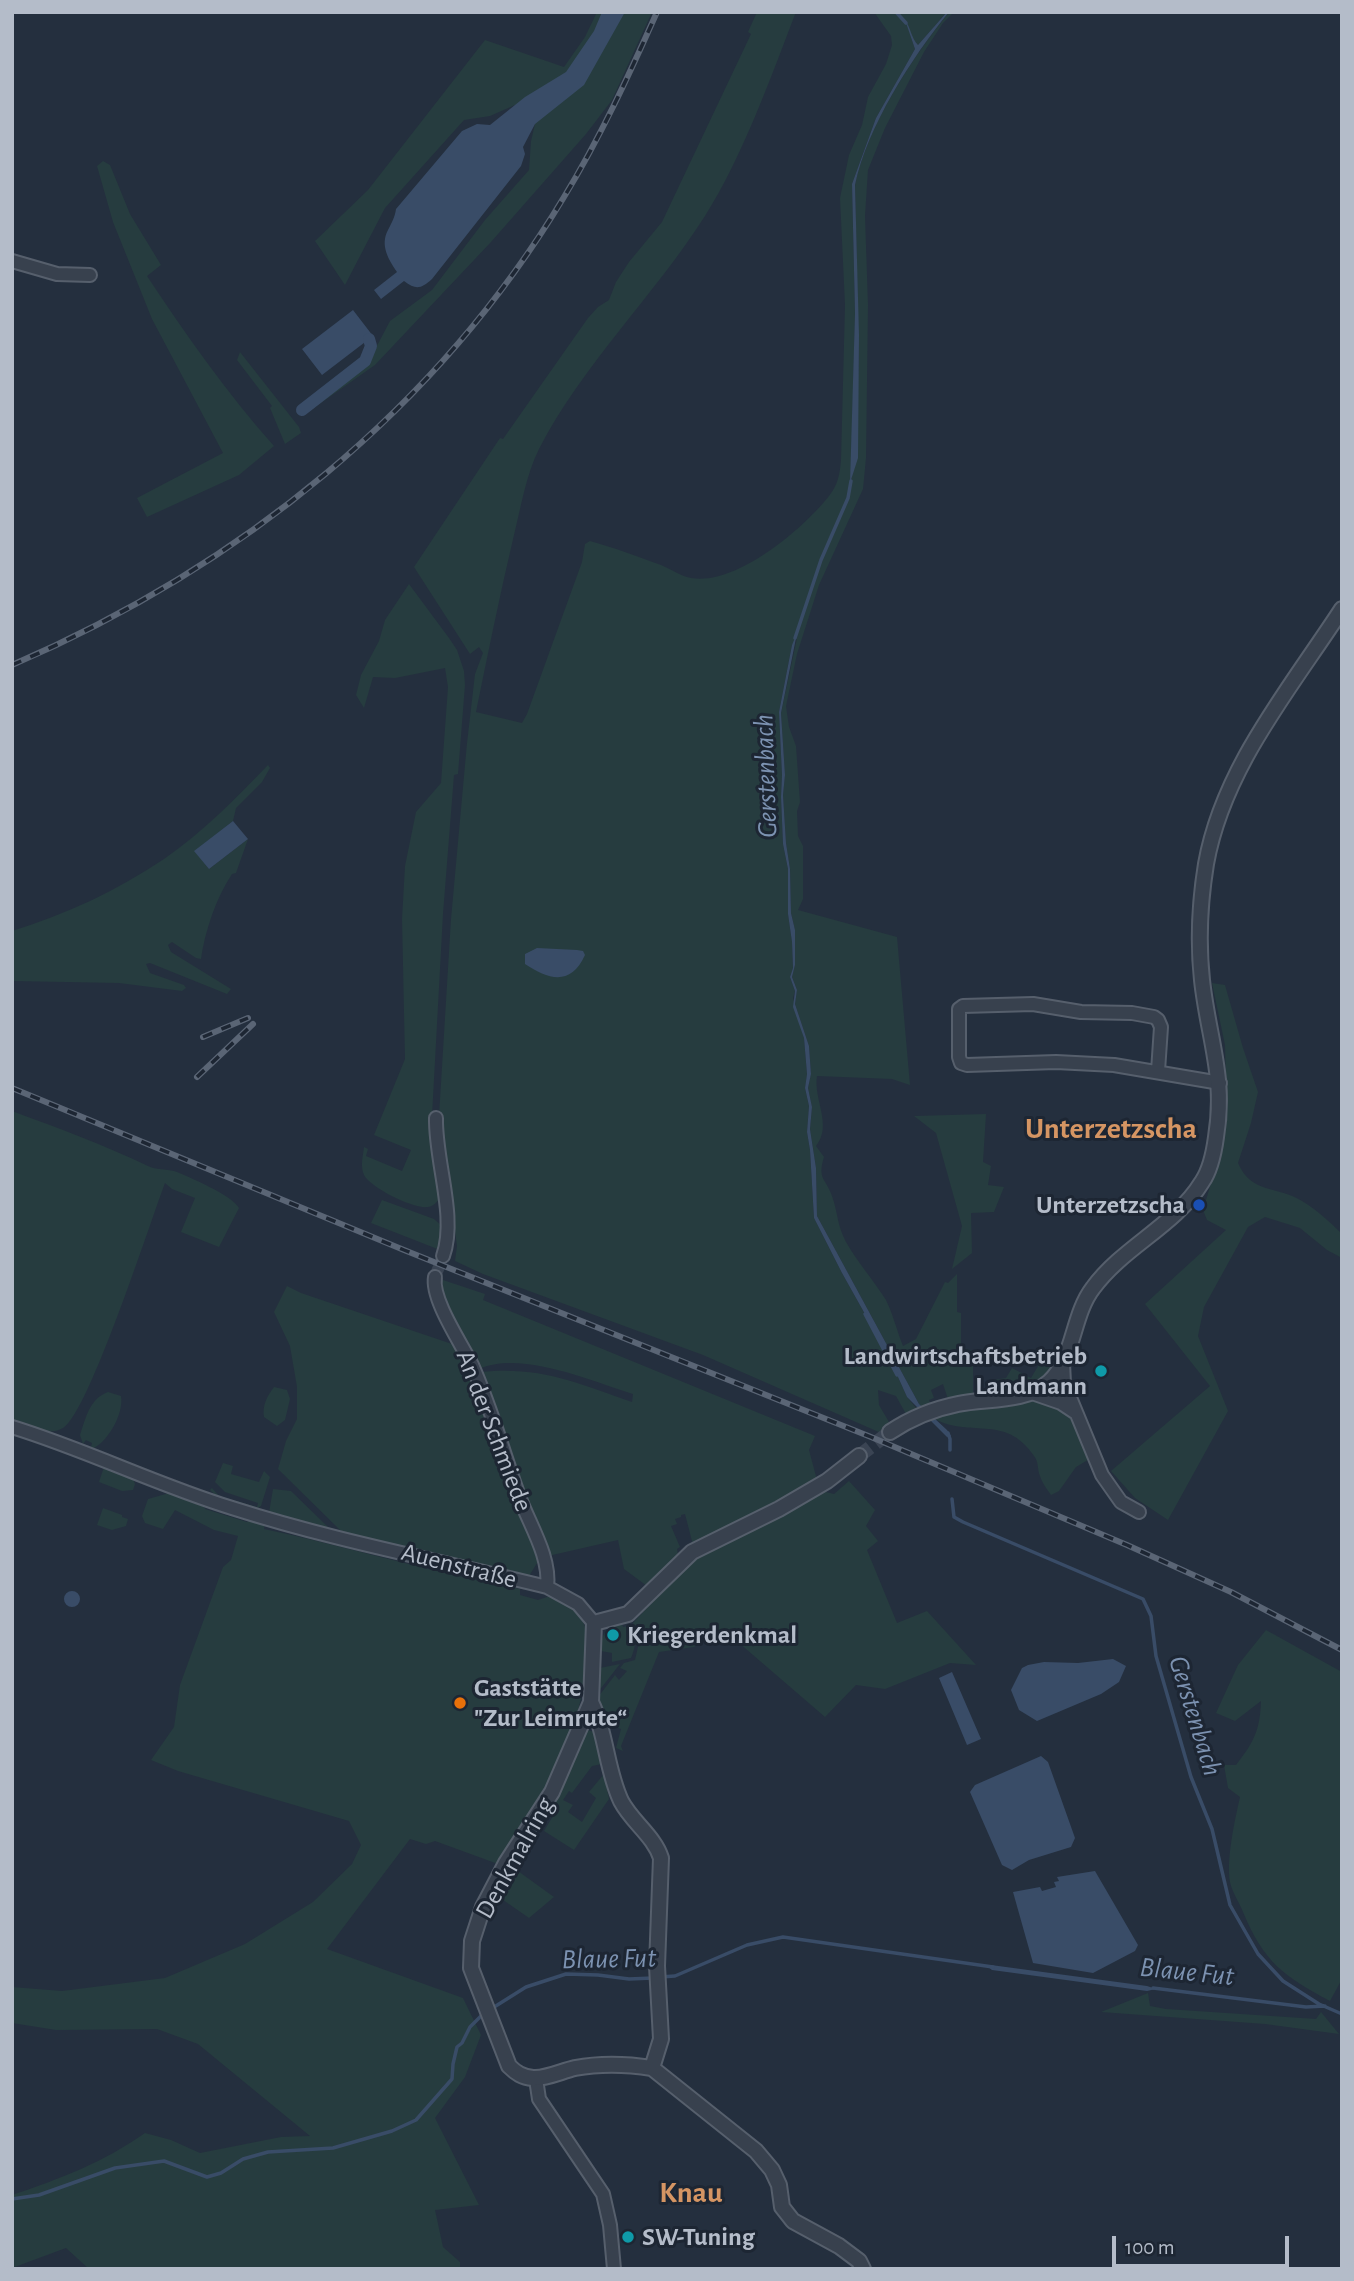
<!DOCTYPE html>
<meta charset="utf-8">
<style>
body{margin:0}
#map{position:relative;width:1354px;height:2281px;overflow:hidden;background:#242f3e;font-family:"Alegreya Sans",sans-serif}
canvas{display:block}
.frame{position:absolute;inset:0;border:14px solid #b4bcc9;pointer-events:none}
.scale{position:absolute;left:1112px;top:2236px;width:177px;height:32px;box-sizing:border-box;border:4px solid #b4bcc9;border-top:0;padding-left:9px;font-size:21px;line-height:24px;white-space:nowrap;color:#b4bcc9;-webkit-text-stroke:5px #1d2633;paint-order:stroke}
</style>
<div id="map">
<canvas width="1354" height="2281"></canvas>
<div class="frame"></div>
<div class="scale">100 m</div>
</div>
<script>
const ctx = document.querySelector('canvas').getContext('2d');
ctx.lineJoin = 'round';
function fill(path, color) {
  ctx.fillStyle = color;
  ctx.fill(path, 'evenodd');
}
function stroke(path, color, width, dash) {
  ctx.strokeStyle = color;
  ctx.lineWidth = width;
  ctx.lineCap = dash ? 'butt' : 'round';
  ctx.setLineDash(dash || []);
  ctx.stroke(path);
}
function write(font, color, halo, rows, align = 'center') {
  ctx.font = font + ' "Alegreya Sans",sans-serif';
  ctx.lineWidth = 6;
  ctx.setLineDash([]);
  ctx.textBaseline = 'middle';
  ctx.strokeStyle = halo;
  ctx.fillStyle = color;
  for (const [text, x, y, turn = 0] of rows) {
    ctx.save();
    ctx.translate(x, y);
    ctx.rotate((+turn || 0) * Math.PI / 180);
    ctx.textAlign = isNaN(turn) ? turn : align;
    if (halo) ctx.strokeText(text, 0, 0);
    ctx.fillText(text, 0, 0);
    ctx.restore();
  }
}
fill(new Path2D(`
 M597 12H652L612 100 586 134 491 242 375 365 308 412V409L358 371 371 357 390 321 432 290 485 220 529 170 531 141 535 124 515 105 490 116 464 120 385 208 345 285 315 241 368 190 485 40 564 67 585 37Z
 M757 12H796C771 77 742 158 705 216 654 296 583 364 539 449 526 475 521 507 514 535 500 594 488 653 476 712L522 723 527 714 582 562 585 544 590 541C612 547 639 557 661 565 671 569 680 576 691 578 736 586 803 529 829 496 838 485 840 473 841 460L845 305 840 198 849 155 862 125 868 97 886 64 892 45 891 36 874 12H947L918 45 913 40 906 22 915 49 876 118 852 184 855 313 851 480 859 361 855 185C867 126 912 58 949 12H954L943 23 924 52 885 128 868 170 865 216 868 305 866 458 863 489 819 585 797 654 786 706 789 727 796 746 800 802 797 811 798 836 803 846V899L798 910 897 937 910 1085 892 1079 817 1076C813 1099 833 1125 816 1146L824 1157C817 1180 826 1178 832 1196 838 1213 837 1225 846 1242 858 1263 874 1281 886 1300 893 1314 897 1331 903 1346L916 1339 945 1282 948 1283 957 1274V1312L961 1313V1347L973 1351V1397L948 1399 943 1384 931 1390 934 1398 929 1400 930 1403 935 1401 937 1404 922 1407 919 1404 817 1216 816 1168 810 1129 812 1107 808 1088 811 1074 809 1046 795 1004 797 990 792 977 795 965V930L791 913 790 869 786 843 783 795 785 775 781 713 797 638 792 645 779 712 782 775 781 797 783 844 788 869V914L792 942 793 969 790 977 795 991 793 998 804 1038 807 1074 805 1088 809 1106 807 1132 810 1150 814 1218 842 1273 889 1357 907 1397 917 1409 906 1414 896 1396 878 1390 879 1405 889 1422 888 1428 881 1433 703 1355 483 1274 455 1261 457 1246 439 1116 451 919 467 743 475 674 483 653 479 647 470 654 414 567 500 438 503 439 588 318 598 307 609 300 616 282 629 262 662 222 751 34 748 32Z
 M103 161 110 165 130 214 161 265 147 276C186 335 227 393 274 446L239 475 147 517 137 498 223 453 152 319 113 222 97 166Z
 M240 352 299 427 301 433 285 444 270 408 272 406 237 360Z
 M409 584 449 638 457 650 464 671 465 685 458 774 454 775 443 914 432 1116 441 1197C437 1202 434 1206 428 1207 413 1209 371 1188 364 1175 360 1166 363 1156 364 1147L368 1149 366 1156 402 1171 411 1150 374 1135 405 1059 402 919 405 866 416 812 441 783 448 687 445 668 395 678 373 677 364 708 356 695 361 675 379 641 385 620Z
 M268 765 270 768 262 782 236 808 233 821 195 851 209 869 248 839 236 873 232 874C216 898 205 931 201 959L196 958 172 942 168 945 171 952 231 989 227 994 150 963 146 964 150 973 184 985 186 988 182 991 119 983 12 981V931C65 915 118 890 164 859 202 833 236 798 268 765Z
 M1212 983 1225 985 1243 1048 1258 1092 1251 1123 1238 1163C1251 1194 1278 1186 1302 1201 1317 1210 1330 1222 1342 1234V1258L1327 1250 1300 1228 1265 1217 1248 1227 1204 1307 1198 1336 1228 1411 1168 1520 1135 1498 1111 1471 1210 1386 1145 1304 1226 1230 1207 1220 1203 1210 1221 1150 1227 1120 1225 1045Z
 M12 1111C58 1128 104 1145 148 1166 156 1170 166 1169 174 1171 188 1176 233 1196 239 1208L219 1247 181 1232 195 1198 172 1189 165 1183C151 1220 88 1415 63 1428 47 1437 28 1426 12 1421Z
 M986 1114 983 1162 991 1166 988 1185 1004 1187 994 1212 971 1213 972 1253 952 1269 962 1226 936 1133 914 1116Z
 M382 1200 434 1219 443 1227 440 1250 371 1223Z
 M440 1279 485 1294 483 1300 815 1436 809 1450 817 1480 785 1501 693 1545 685 1514 681 1515V1517L675 1519 677 1524 671 1526 680 1547 677 1549 678 1555 647 1586 624 1569 618 1540 548 1556 526 1503 481 1372C541 1366 577 1383 632 1402L633 1394C591 1381 521 1350 479 1369 471 1350 437 1295 440 1279Z
 M287 1286 301 1293 458 1346C489 1416 509 1490 539 1560L529 1576 342 1532 278 1469 286 1441 297 1419V1387L290 1346 274 1312Z
 M1044 1356 1055 1361C1043 1379 1032 1389 1011 1392 1002 1393 997 1394 989 1391L987 1381 1006 1378 1012 1368 1031 1378Z
 M274 1387 287 1390 290 1399 285 1420 277 1426 264 1417C262 1406 267 1396 274 1387Z
 M108 1392 121 1396C124 1413 109 1440 94 1448L91 1447 92 1443 86 1440 83 1444 80 1435C86 1418 89 1399 108 1392Z
 M1031 1400C1038 1404 1045 1403 1053 1406 1075 1413 1082 1438 1091 1458L1076 1467 1059 1491 1051 1495C1047 1489 1042 1483 1040 1476 1037 1469 1039 1462 1034 1456 1005 1412 967 1440 932 1417L939 1413Z
 M223 1463 233 1466 231 1474 259 1482 264 1471 270 1477 261 1506 256 1509 218 1498 210 1490 212 1488 219 1496 257 1507 258 1503 225 1492 215 1482Z
 M104 1467 133 1479 135 1484 133 1490 122 1491 99 1482Z
 M849 1481 875 1510 866 1526 878 1541 867 1550 897 1623 927 1611 976 1665 950 1663 885 1689 856 1685 825 1717 724 1630 694 1647 659 1652 621 1746 623 1751 616 1748 621 1729 606 1723 598 1697 615 1675 619 1680 627 1671 620 1668 624 1663 635 1660 640 1638 633 1623 658 1596 659 1590 674 1574 709 1548 763 1525 822 1491 834 1494Z
 M273 1489 291 1491 329 1528 269 1513Z
 M169 1493 203 1504 205 1509 247 1522 250 1519 265 1523 264 1529C350 1547 433 1573 520 1589V1595L538 1600 550 1596C564 1601 576 1608 583 1622 599 1656 569 1751 552 1783 537 1811 516 1837 498 1864L435 1841 426 1844 410 1839 327 1949 463 1998 481 2035 465 2077 435 2118 479 2205 435 2210 443 2247 460 2262V2269H89L66 2248 12 2268V2195C60 2179 104 2162 145 2133L171 2140 200 2153 281 2137 310 2136 198 2044 157 2029 56 2030 12 2023V1987L62 1991 165 1978 245 1944 313 1902 352 1864 361 1845 349 1821 178 1771 151 1760 174 1727 180 1685 223 1567 231 1560 238 1536 214 1530 175 1510 163 1529 145 1523 142 1516 148 1499Z
 M103 1508 122 1515V1517L128 1519 126 1526 112 1530 97 1525Z
 M622 1623 623 1627 631 1625C638 1638 636 1645 631 1658L612 1662V1653L601 1651C601 1634 605 1628 622 1623Z
 M1266 1630 1342 1672V1979L1330 2001C1283 1976 1264 1962 1243 1912 1239 1902 1232 1892 1230 1882 1226 1860 1235 1819 1240 1797L1228 1788 1224 1765H1236C1254 1742 1260 1730 1261 1701L1235 1721 1216 1713 1238 1665Z
 M620 1664 598 1692 600 1668Z
 M584 1729 598 1733 602 1764 592 1766 572 1793 569 1791 563 1800 573 1805 568 1812 582 1822 596 1798 589 1792 604 1774 609 1799 574 1850 544 1831 553 1816 546 1811Z
 M511 1866 554 1897 529 1918 496 1895Z
 M1148 1993 1150 2006 1166 2009 1316 2019 1321 2012 1339 2034 1265 2024 1101 2012Z`), '#263c3f');
fill(new Path2D(`
 M602 12H625L584 85 535 124 523 147 525 154 521 166 432 279C421 289 416 290 404 281L381 299 374 290 397 272C388 259 380 245 388 230 392 222 395 217 396 209L462 131 477 124 490 125 525 97 566 72 594 31Z
 M947 12H949C912 57 867 127 855 185L859 335 858 458 850 483 855 313 852 184 876 118 915 49 905 20C911 28 911 38 918 45Z
 M353 310 373 336 322 375 302 349Z
 M797 633 781 713 785 775 783 795 786 843 790 869 791 913 795 930V965L792 977 797 990 795 1004 809 1046 811 1074 808 1088 812 1107 810 1129 816 1168 817 1216 919 1404 947 1430 951 1436 947 1437 907 1397 889 1357 842 1273 814 1218 810 1150 807 1132 809 1106 805 1088 807 1074 804 1038 793 1007 795 991 790 977 793 968 792 942 788 914V869L783 844 781 797 782 775 779 712 792 645Z
 M233 821 248 839 209 869 194 851Z
 M537 948 577 950 583 951 585 955C571 986 549 980 525 964V954Z
 M64 1599a8 8 0 1 1 16 0a8 8 0 1 1-16 0Z
 M1113 1659 1126 1666 1119 1682 1101 1694 1037 1721 1019 1710 1011 1690 1022 1668 1028 1665 1044 1662 1078 1663Z
 M952 1672 981 1739 967 1745 939 1678Z
 M1041 1756 1048 1762 1075 1838 1071 1847 1029 1860 1012 1870 1002 1865 970 1792 975 1785Z
 M1095 1871 1138 1945 1135 1951 1093 1973 1033 1963 1013 1892 1040 1887 1042 1891 1056 1887 1054 1882 1059 1881 1057 1877Z
 M991 1965 1147 1986 1156 1989 1147 1991 992 1970 988 1967Z`), '#394c67');
stroke(new Path2D(`
 M896 12 906 23
 M795 638 821 560 848 498 851 481
 M865 1314 897 1375
 M948 1433 950 1439V1450
 M952 1499 954 1517 963 1522 1143 1599 1151 1616 1156 1656 1191 1777 1212 1829 1230 1905 1258 1954 1283 1981 1319 2004 1342 2014
 M660 1977 675 1976 747 1945 783 1937 993 1967
 M1153 1988 1306 2007 1325 2006
 M491 2009 526 1987 566 1974 598 1975 629 1979 653 1978
 M12 2199 39 2195 115 2168 164 2161 207 2177 221 2173 243 2159 268 2152 333 2148 392 2131 416 2120 452 2079 453 2064 457 2047 462 2043 470 2027 484 2013`), '#394c67', 3.5);
stroke(new Path2D(`
 M302 410 365 361 371 346 369 339`), '#394c67', 12);
stroke(new Path2D(`
 M435 1277 443 1256`), '#3a4453', 12, [12, 6]);
stroke(new Path2D(`
 M859 1456 890 1432`), '#3a4453', 14, [14, 7]);
const minor = new Path2D(`
 M12 261 57 274 90 275
 M1158 1071 1161 1027 1158 1020 1154 1017 1132 1013 1081 1012 1033 1004 963 1006 959 1009V1057L961 1063 967 1065 1056 1062 1114 1065 1220 1083
 M436 1118C435 1161 457 1217 443 1256
 M435 1277C431 1299 461 1343 472 1365 491 1407 503 1452 519 1496 529 1524 551 1557 547 1587
 M1063 1363 1064 1383 1102 1475 1121 1502 1139 1512
 M1032 1393 1061 1403 1076 1413
 M12 1427C87 1450 157 1485 232 1508 335 1541 442 1561 547 1587L578 1604 594 1623
 M536 2079 539 2099 603 2194 610 2225 614 2269`);
const tertiary = new Path2D(`
 M890 1432C911 1418 933 1409 958 1404 987 1398 1025 1403 1049 1382 1074 1360 1072 1315 1093 1288 1124 1246 1175 1226 1202 1182 1211 1169 1214 1152 1216 1137 1226 1076 1208 1037 1202 980 1198 943 1200 901 1206 864 1223 768 1290 689 1342 609
 M859 1456 827 1481 779 1509 692 1552 628 1614 594 1623 591 1702 552 1792 506 1863 483 1907 472 1941 471 1968 509 2066C516 2073 522 2077 533 2078 546 2079 562 2071 575 2068 601 2063 627 2064 652 2068L756 2151 772 2170 779 2185 782 2207 793 2221 839 2246 859 2261 863 2269
 M591 1702C607 1735 606 1769 621 1801 632 1822 654 1836 661 1858L657 1966 661 2039 652 2068`);
stroke(minor, '#565f6c', 16);
stroke(tertiary, '#565f6c', 18);
stroke(minor, '#38414e', 12);
stroke(tertiary, '#38414e', 14);
const rail = new Path2D(`
 M12 665C239 567 436 410 564 197 600 138 629 75 657 12
 M203 1037 248 1018
 M197 1077 253 1024
 M12 1088 404 1250 871 1437 1127 1545 1231 1592 1342 1650`);
stroke(rail, '#5a6575', 6);
stroke(rail, '#1d2633', 3.5, [10]);
for (const [x, y, r, color] of [
 [1199,1205,7,"#1a4fb4"],
 [1101,1371,7,"#0f9aa8"],
 [613,1635,7,"#0f9aa8"],
 [460,1703,7,"#e8710a"],
 [628,2237,7,"#0f9aa8"]
]) {
  const dot = new Path2D();
  dot.arc(x, y, r, 0, 2 * Math.PI);
  ctx.fillStyle = color;
  ctx.fill(dot);
  stroke(dot, '#1d2633', 2.5);
}
write('bold 26px', '#b4bcc9', '#1d2633', [
 ["Unterzetzscha",1185,1205,"right"],
 ["Landwirtschaftsbetrieb",1087,1356,"right"],
 ["Landmann",1087,1386,"right"],
 ["Kriegerdenkmal",627,1635],
 ["Gaststätte",474,1688],
 ["\"Zur Leimrute“",474,1718],
 ["SW-Tuning",642,2237]
], 'left');
write('26px', '#b4bcc9', '#1d2633', [
 ["An der Schmiede",494,1431,69],
 ["Auenstraße",459,1566,14],
 ["Denkmalring",515,1858,-61]
]);
write('italic 28px', '#7c92b1', '#1d2633', [
 ["Gerstenbach",766,776,-92],
 ["Gerstenbach",1195,1716,73],
 ["Blaue Fut",609,1959,-1],
 ["Blaue Fut",1187,1972,6]
]);
write('bold 30px', '#d59563', '#1d2633', [
 ["Unterzetzscha",1111,1129],
 ["Knau",691,2193]
]);
</script>
